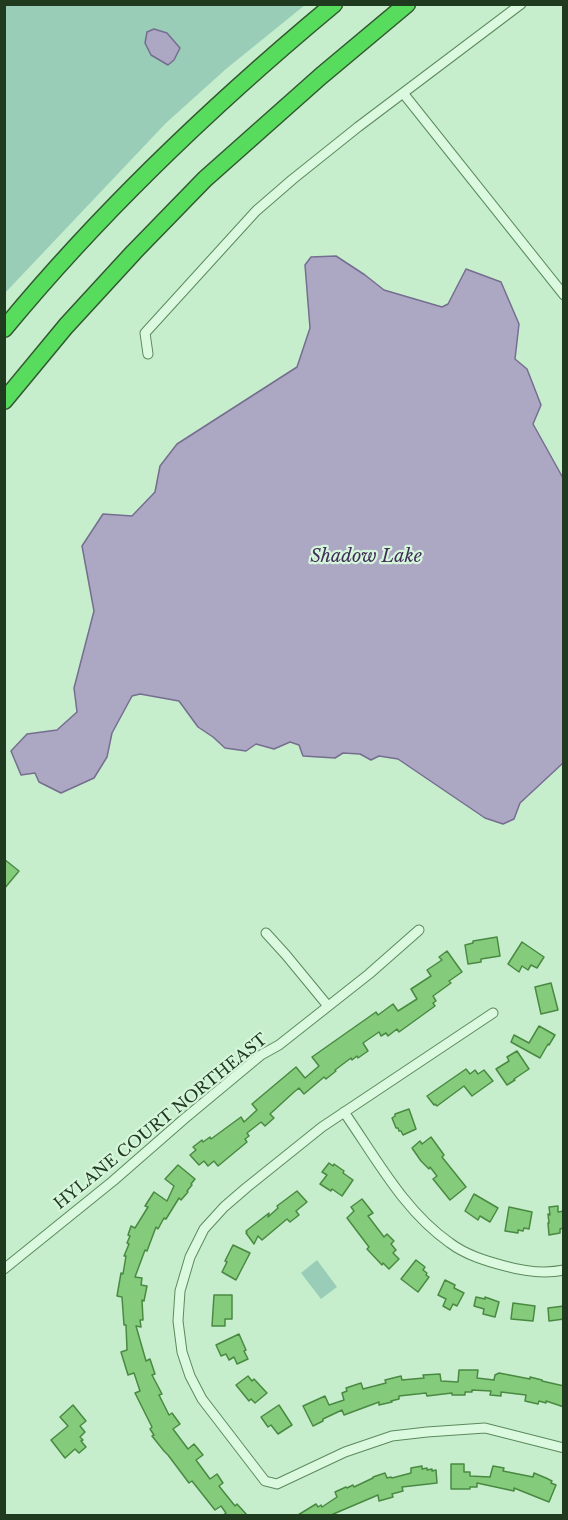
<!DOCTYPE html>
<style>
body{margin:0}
#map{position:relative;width:568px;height:1520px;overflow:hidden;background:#c6eecd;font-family:"Libre Baskerville",serif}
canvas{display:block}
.frame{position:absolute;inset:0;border:6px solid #203a1f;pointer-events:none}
</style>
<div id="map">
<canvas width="568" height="1520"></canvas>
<div class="frame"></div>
</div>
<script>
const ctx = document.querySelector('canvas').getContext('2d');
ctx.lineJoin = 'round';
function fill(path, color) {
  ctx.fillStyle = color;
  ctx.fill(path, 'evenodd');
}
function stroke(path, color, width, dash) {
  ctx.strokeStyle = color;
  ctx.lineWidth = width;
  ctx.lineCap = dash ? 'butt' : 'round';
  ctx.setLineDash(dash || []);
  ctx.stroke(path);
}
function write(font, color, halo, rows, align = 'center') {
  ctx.font = font + ' "Libre Baskerville",serif';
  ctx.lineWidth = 4.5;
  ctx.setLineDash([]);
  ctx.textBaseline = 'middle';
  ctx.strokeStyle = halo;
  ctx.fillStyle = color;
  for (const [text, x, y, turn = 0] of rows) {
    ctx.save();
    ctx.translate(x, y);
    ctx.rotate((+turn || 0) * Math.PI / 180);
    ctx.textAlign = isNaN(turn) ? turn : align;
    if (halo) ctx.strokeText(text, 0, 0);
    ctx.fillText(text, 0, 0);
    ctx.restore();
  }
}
fill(new Path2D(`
 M5 5H305L226 69 166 123 5 293Z
 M317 1260 337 1287 321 1299 301 1273Z`), '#9acdb8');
const water = new Path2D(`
 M154 29 167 33 180 48 174 60 168 65 151 55 145 43 147 32Z
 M336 256 365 275 384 290 442 307 448 304 466 269 501 282 519 324 515 359 527 369 541 405 533 424 563 478V763L520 803 514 819 503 824 485 818 398 759 379 756 371 760 360 754 343 753 335 758 303 756 299 745 290 742 274 749 256 744 246 751 225 748 213 737 198 727 179 701 140 694 132 696 112 733 107 757 94 778 61 793 39 782 35 773 21 775 11 751 27 734 57 730 77 712 74 688 94 611 82 546 103 514 132 516 155 492 160 466 177 444 297 367 310 328 305 265 311 257Z`);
fill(water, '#aca7c2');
stroke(water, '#766e90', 1.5);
const building = new Path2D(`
 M4 859 19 871 4 889Z
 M497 937 500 956 481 959V962L468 964 465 945 473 943V941Z
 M522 942 544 957 537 968 531 965 528 970 522 966 519 972 508 964Z
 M447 951 462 972 449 981 451 983 433 996 436 1001 433 1003 435 1006 399 1032 397 1029 388 1036 386 1033 381 1036 379 1032 363 1043 368 1051 358 1058 357 1056 352 1060 351 1058 335 1070 336 1071 326 1079 324 1077 304 1094 299 1088 294 1092 270 1114 274 1118 265 1126 261 1122 247 1133 249 1136 245 1139 247 1142 218 1166 214 1161 208 1166 204 1161 199 1165 190 1155 196 1150 193 1147 202 1140 203 1142 210 1137 211 1139 241 1117 244 1122 257 1110 252 1104 296 1067 305 1078 319 1066 312 1057 376 1012 378 1015 393 1004 398 1011 417 999 411 989 431 976 427 970 442 960 439 957Z
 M551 983 558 1010 541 1014 535 987Z
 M539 1026 555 1035 549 1045 548 1044 540 1058 511 1042 514 1035 529 1043Z
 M517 1051 529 1069 514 1079 515 1080 507 1085 496 1069 509 1061 507 1057Z
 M466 1069 470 1074 475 1070 478 1074 484 1070 493 1081 472 1096 464 1086 437 1106 435 1104 434 1105 427 1096Z
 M409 1109 416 1129 403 1135 401 1131H399L398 1128H396L392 1118 395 1116V1114Z
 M431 1137 444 1155 442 1157 466 1187 450 1200 433 1179 437 1176 430 1167 429 1169 421 1161 412 1148 420 1141 422 1144Z
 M329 1163 333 1166 334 1164 344 1171 343 1173 353 1180 342 1196 332 1189 331 1191 320 1184 327 1175 322 1172Z
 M178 1165 195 1179 191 1184 192 1185 187 1191 188 1192 181 1200 179 1198 166 1219 164 1218 158 1229 156 1227 147 1251 145 1250 135 1277 142 1278 141 1285 147 1286 144 1301 142 1300 143 1320H140L141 1327 136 1326 146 1361 150 1359 155 1374 152 1375 162 1394 159 1395 169 1415 172 1413 180 1424 173 1429 188 1449 194 1444 203 1455 196 1460 210 1479 217 1474 223 1483 219 1486 235 1506 237 1504 247 1515H223L226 1513 221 1506 215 1510 192 1481 189 1483 168 1455 164 1451 152 1436 154 1435 150 1429 152 1427 135 1393 140 1391 134 1373 128 1375 121 1352 127 1350 126 1325H124L122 1297 117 1296 121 1273 123 1274 126 1256H124L129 1244 127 1243 130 1236 128 1235 131 1226 135 1228 148 1207 145 1206 154 1192 167 1201 174 1186 165 1179Z
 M297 1191 307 1202 296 1211 299 1215 290 1222 287 1219 262 1240 258 1236 254 1244 246 1233 247 1232 246 1231 269 1213 268 1217 278 1208 277 1206Z
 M474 1194 498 1208 490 1222 480 1216 478 1220 465 1211Z
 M362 1199 373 1213 368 1216 384 1237 387 1234 394 1241 391 1244 396 1250 393 1253 399 1259 389 1269 383 1263 382 1265 367 1249 369 1247 347 1218 354 1211 351 1207Z
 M558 1206V1212L564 1211V1228L560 1229V1233L549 1235 548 1223H549L548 1214 550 1215 549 1207Z
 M509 1207 532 1212 529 1229 524 1228 523 1231 518 1230V1233L505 1231Z
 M233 1245 250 1253 236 1280 222 1272 227 1262 225 1261Z
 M416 1260 425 1267 423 1270 427 1273 426 1275 429 1277 418 1292 401 1279Z
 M445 1280 455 1285 454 1288 464 1293 457 1306 453 1304 450 1310 443 1306 446 1299 438 1295Z
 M214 1295H232V1319H225V1326H212Z
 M476 1297 485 1299V1297L499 1302 495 1317 483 1314 484 1309 474 1306Z
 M513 1303 535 1306 533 1321 511 1319Z
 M564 1306V1319L549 1321 548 1308Z
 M239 1334 246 1350 244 1351 248 1359 237 1364 234 1357 229 1360 226 1354 221 1356 216 1345Z
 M459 1370H478L477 1378 494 1380 495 1375 499 1373 530 1379V1377L542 1380V1381L564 1386V1407L546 1401V1403L539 1401 538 1404 525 1401 526 1395 501 1392V1396L490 1395 491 1391 472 1390V1392H465V1395H452V1393L427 1396 426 1393 399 1396V1399L391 1401 392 1402 379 1405V1402L344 1415 342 1410 323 1419V1421L313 1426 303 1406 325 1396 329 1405 344 1400 342 1393 347 1391 346 1388 361 1383 363 1389 386 1383 385 1380 401 1376 402 1380 424 1378 423 1375 440 1374 441 1381 458 1382Z
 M248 1376 252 1381 254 1379 267 1393 255 1403 251 1399 249 1401 236 1385Z
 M73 1405 86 1421 80 1426 85 1432 80 1437 83 1440 81 1441 86 1447 79 1453 75 1449 65 1458 51 1440 68 1426 60 1417Z
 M279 1405 292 1425 278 1434 271 1425 268 1427 261 1417Z
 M451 1464H464V1472H470V1476L490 1477 493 1466 504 1468 503 1471 533 1477 534 1473 546 1478 552 1481 551 1483 556 1485 549 1502 514 1488V1491L477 1483V1487H470V1489H451Z
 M422 1466V1469L427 1468V1470L432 1469V1471L436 1470 437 1483 402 1487 403 1491 392 1494 393 1497 379 1501 378 1495 331 1515H298L316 1504 318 1507 321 1505 322 1507 337 1497 335 1492 346 1487 347 1488 353 1485 354 1487 373 1478V1477L385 1473 387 1478 391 1477 392 1478 411 1473V1468Z`);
fill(building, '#84cc7c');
stroke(building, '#4a8942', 1.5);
const minor = new Path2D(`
 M403 93 564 295
 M148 354 145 333 256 211 293 179 358 127 521 4
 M266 933 286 955 328 1006
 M493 1013 322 1127 246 1188 224 1207 204 1229 190 1257 180 1291 178 1321 182 1352 190 1376 202 1399 265 1481 277 1484 345 1452 392 1436 427 1432 485 1428 564 1448
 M344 1112C376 1158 404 1211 450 1243 466 1255 486 1261 505 1266 523 1271 545 1274 564 1270
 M4 1269 113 1181 184 1119 261 1055 279 1045 369 974 419 930`);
const motorway = new Path2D(`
 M4 329C102 210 215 103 334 4
 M4 401 66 326 134 252 205 179 321 76 407 4`);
stroke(minor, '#5c8a5c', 11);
stroke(motorway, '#325830', 19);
stroke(minor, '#daf9df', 9);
stroke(motorway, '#58dc5e', 16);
write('16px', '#203a1f', '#d6f6dc', [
 ["HYLANE COURT NORTHEAST",161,1122,-39]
]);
write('italic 18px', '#412f59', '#d6f6dc', [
 ["Shadow Lake",366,557]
]);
</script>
